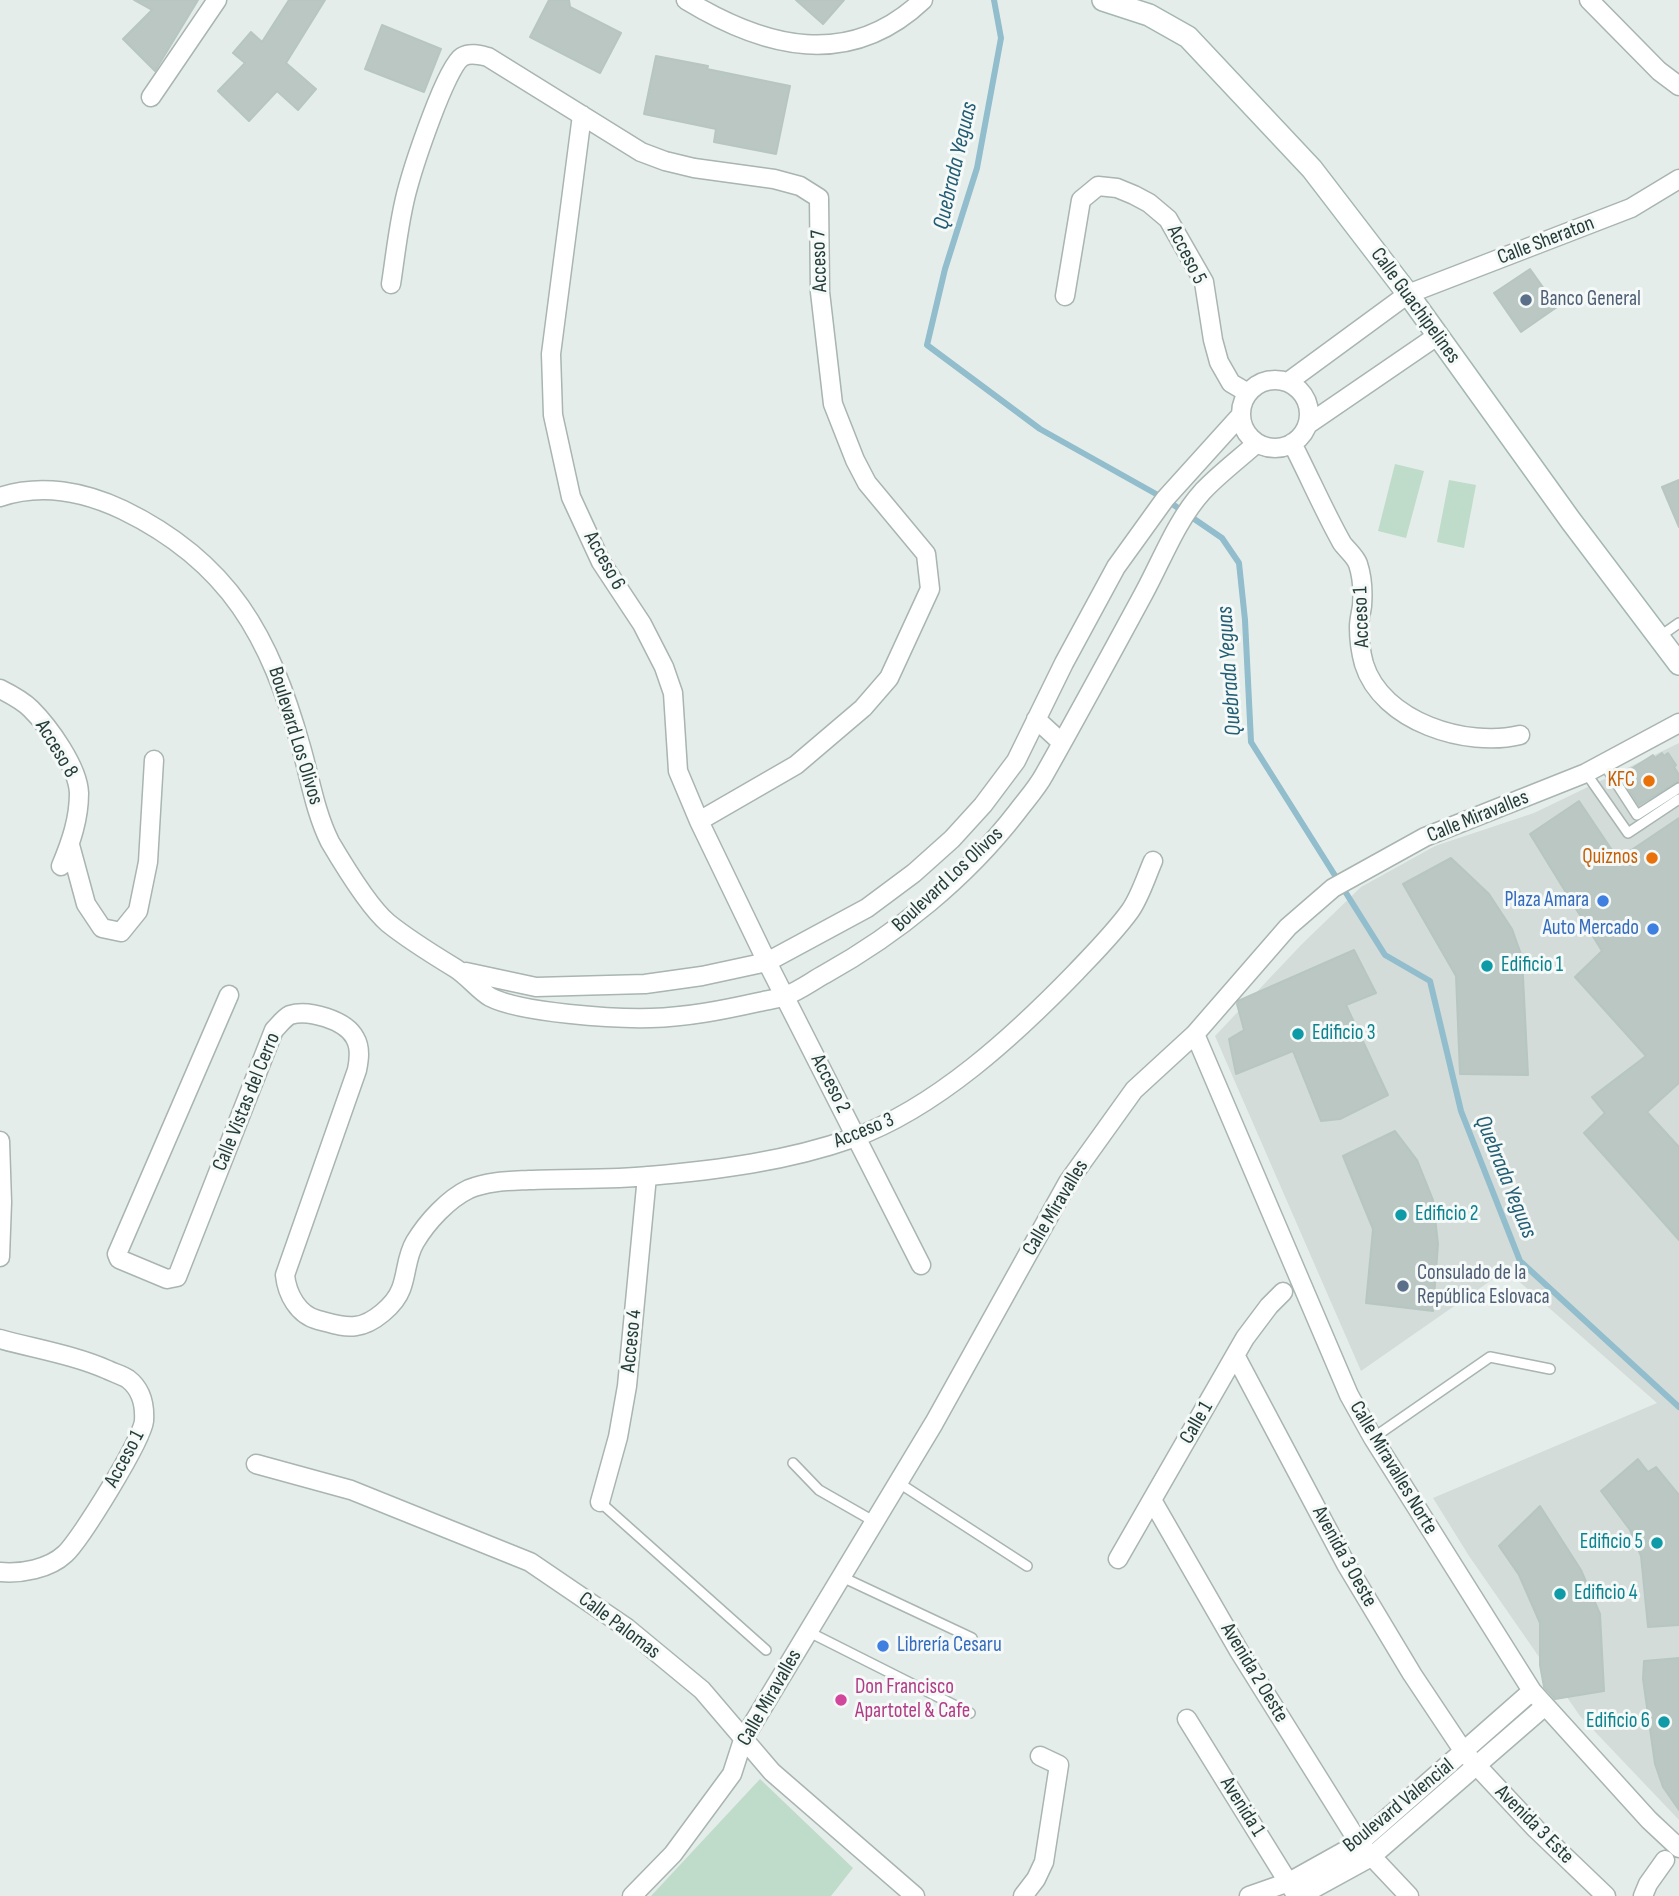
<!DOCTYPE html>
<meta charset="utf-8">
<style>
body{margin:0}
canvas{display:block;background:#e5edea}
</style>
<canvas width="1679" height="1896"></canvas>
<script>
const ctx = document.querySelector('canvas').getContext('2d');
ctx.lineJoin = 'round';
function fill(path, color) {
  ctx.fillStyle = color;
  ctx.fill(path, 'evenodd');
}
function stroke(path, color, width, dash) {
  ctx.strokeStyle = color;
  ctx.lineWidth = width;
  ctx.lineCap = dash ? 'butt' : 'round';
  ctx.setLineDash(dash || []);
  ctx.stroke(path);
}
function write(font, color, halo, rows, align = 'center') {
  ctx.font = font + ' "Sofia Sans Condensed",sans-serif';
  ctx.lineWidth = 6;
  ctx.setLineDash([]);
  ctx.textBaseline = 'middle';
  ctx.strokeStyle = halo;
  ctx.fillStyle = color;
  for (const [text, x, y, turn = 0] of rows) {
    ctx.save();
    ctx.translate(x, y);
    ctx.rotate((+turn || 0) * Math.PI / 180);
    ctx.textAlign = isNaN(turn) ? turn : align;
    if (halo) ctx.strokeText(text, 0, 0);
    ctx.fillText(text, 0, 0);
    ctx.restore();
  }
}
fill(new Path2D(`
 M1679 743V1820L1580 1716 1469 1556 1433 1498 1657 1403 1506 1270 1361 1371 1215 1036 1302 944 1361 887 1435 846 1534 813Z`), '#d3dcd9');
fill(new Path2D(`
 M1395 464 1424 471 1406 538 1378 531Z
 M1449 480 1476 485 1464 548 1437 542Z
 M760 1779 853 1868 831 1896H651Z`), '#bfdcca');
stroke(new Path2D(`
 M994 0 1001 38 977 168 945 269 927 345 1040 429 1165 499 1222 538 1239 563 1245 620 1251 742 1385 955 1430 981 1461 1111 1520 1261 1679 1407`), '#91bdcd', 6);
const building = new Path2D(`
 M134 0H198L155 71 123 39 152 10Z
 M289 0H325L286 63 316 89 298 110 277 91 249 121 218 91 245 63 233 53 251 32 262 42Z
 M549 0H569L570 7 621 33 600 73 530 37Z
 M796 0H844L823 24Z
 M382 25 441 49 424 92 365 69Z
 M656 56 708 66 707 69 790 86 776 154 714 142 716 129 644 114Z
 M1530 269 1557 307 1521 332 1494 293Z
 M1679 480V527L1662 487Z
 M1662 753 1664 756 1668 753 1676 765 1674 767 1679 775V781L1639 805 1620 776 1653 755 1655 758Z
 M1579 801 1618 859 1679 818V1083L1647 1112 1679 1147V1240L1584 1133 1605 1113 1592 1097 1646 1056 1575 977 1602 951 1530 834Z
 M1451 858 1489 894 1512 929 1522 957 1528 1075 1460 1074 1456 976 1403 884Z
 M1354 950 1376 993 1346 1005 1388 1095 1340 1119 1321 1121 1293 1051 1236 1074 1229 1039 1244 1030 1237 1004 1238 1001Z
 M1395 1131 1417 1160 1433 1200 1438 1244 1433 1311 1366 1303 1373 1229 1343 1156Z
 M1638 1459 1648 1472 1656 1467 1679 1495V1625L1648 1627 1641 1556 1630 1530 1601 1491Z
 M1540 1506 1581 1570 1600 1614 1604 1691 1555 1699 1544 1687 1540 1665V1623L1519 1575 1499 1546Z
 M1679 1658V1810L1663 1787 1655 1764 1643 1679 1644 1661Z`);
fill(building, '#bac7c3');
stroke(building, '#b7c6c1', 2);
const lane = new Path2D(`
 M1659 637 1679 623
 M1604 764 1637 815 1679 788
 M1586 773 1628 833 1679 799
 M1373 1438 1490 1357 1550 1369
 M793 1463 819 1490 875 1522
 M899 1483 1027 1566
 M600 1502 766 1650
 M842 1577 972 1638
 M809 1632 970 1713`);
const street = new Path2D(`
 M686 0C765 48 849 70 923 0
 M1589 0 1659 71 1679 86
 M151 97 217 0
 M582 115 551 354 553 415 571 497 601 562 642 624 664 667 673 693 678 771 699 821 767 962 921 1265
 M391 284C396 252 399 218 408 187 414 165 446 67 462 57 470 52 480 55 488 57L641 152 665 161 694 168 774 179 800 186 819 198 820 292 833 404 855 460 867 483 926 554 930 589 889 678 863 708 796 765 699 821
 M1065 296 1081 200 1098 186 1117 188 1134 195 1149 203 1168 219 1204 282 1213 340 1219 362 1231 383 1248 393
 M1241 414a34 34 0 1 1 68 0a34 34 0 1 1-68 0Z
 M1288 382 1408 294 1631 208 1679 179
 M1307 425 1437 336
 M1292 443C1309 476 1324 511 1342 543 1347 550 1355 556 1358 564 1362 576 1363 593 1362 606 1361 613 1359 620 1359 627 1359 638 1361 653 1364 664 1382 722 1467 748 1520 735
 M0 497C41 483 85 492 123 510 230 562 270 637 301 747 310 778 315 812 330 842 343 864 369 907 388 923 409 940 432 954 455 968 468 976 478 990 490 997 521 1013 615 1019 651 1018 688 1017 723 1010 759 1002 767 1000 777 999 785 996 799 991 812 981 825 974 897 934 966 878 1017 812 1026 800 1037 788 1044 775 1078 715 1111 654 1144 593 1163 558 1176 521 1203 491 1219 474 1239 459 1257 443
 M0 689C10 694 23 701 31 709 49 727 78 767 79 793 79 819 71 842 61 866
 M1036 719 1061 742
 M70 845 86 904 102 928 121 932 138 911 148 862 154 760
 M466 972 536 987 645 984 702 976 767 962 867 908 914 873 952 839 983 805 1016 761 1064 663 1116 567 1165 499 1240 416
 M229 995 117 1254 119 1259 167 1279 177 1277 274 1030C279 1025 284 1018 290 1015 308 1009 346 1020 355 1038 361 1048 359 1060 357 1070L285 1275C287 1294 298 1315 318 1320 330 1323 343 1328 356 1326 373 1324 395 1305 401 1289 407 1274 406 1257 415 1242 427 1222 448 1199 469 1189 488 1181 509 1181 529 1180 569 1178 609 1180 649 1176 718 1170 788 1161 853 1138 936 1108 1015 1035 1076 972 1094 953 1114 933 1130 911 1140 897 1146 877 1153 861
 M1195 1034 1349 1395 1373 1438 1532 1691 1649 1820 1679 1848
 M0 1141 2 1202 0 1257
 M0 1339C36 1349 74 1355 108 1370 114 1373 122 1375 128 1379 141 1389 145 1405 144 1421 142 1440 81 1539 65 1554 49 1569 21 1574 0 1572
 M1235 1355 1346 1564 1412 1674 1464 1752 1536 1829 1606 1896
 M256 1464 351 1490 530 1562 627 1628 702 1690 772 1772 915 1896
 M1152 1500 1239 1651 1359 1843 1409 1896
 M600 1502 618 1437 627 1386 647 1176
 M1118 1559 1245 1338 1269 1306 1283 1292
 M1187 1719 1293 1890
 M632 1896 673 1854 732 1774 743 1740 934 1423 1068 1182 1134 1090 1195 1034 1288 927 1333 888 1425 837 1586 773 1679 723
 M1023 1896 1036 1879 1044 1862 1059 1765 1040 1756
 M1249 1896 1289 1882 1359 1843 1532 1691
 M1300 1896 1371 1857 1545 1706
 M1643 1896 1648 1884 1665 1860`);
const secondary = new Path2D(`
 M1103 0 1149 15 1188 37 1312 169 1408 294 1571 521 1679 664`);
stroke(lane, '#a8b5b1', 12);
stroke(street, '#a8b5b1', 21);
stroke(secondary, '#a4b7b3', 24);
stroke(lane, '#fff', 9);
stroke(street, '#fff', 18);
stroke(secondary, '#fff', 21);
for (const [x, y, r, color] of [
 [1526,300,7,"#5c6f8a"],
 [1649,781,7,"#e8710a"],
 [1652,858,7,"#e8710a"],
 [1603,901,7,"#3f7fe0"],
 [1653,929,7,"#3f7fe0"],
 [1487,966,7,"#0f9aa8"],
 [1298,1034,7,"#0f9aa8"],
 [1401,1215,7,"#0f9aa8"],
 [1403,1286,7,"#5c6f8a"],
 [1657,1543,7,"#0f9aa8"],
 [1560,1594,7,"#0f9aa8"],
 [883,1646,7,"#3f7fe0"],
 [841,1700,7,"#d1479c"],
 [1664,1722,7,"#0f9aa8"]
]) {
  const dot = new Path2D();
  dot.arc(x, y, r, 0, 2 * Math.PI);
  ctx.fillStyle = color;
  ctx.fill(dot);
  stroke(dot, '#f5f9f8', 2.5);
}
write('21px', '#253d39', '#f5f9f8', [
 ["Calle Sheraton",1546,241,-21],
 ["Acceso 5",1186,255,63],
 ["Acceso 7",820,261,-92],
 ["Calle Guachipelines",1415,306,54],
 ["Acceso 6",604,561,61],
 ["Acceso 1",1362,617,-92],
 ["Boulevard Los Olivos",295,736,73],
 ["Acceso 8",56,749,59],
 ["Calle Miravalles",1478,817,-22],
 ["Boulevard Los Olivos",948,880,-43],
 ["Acceso 2",830,1084,63],
 ["Calle Vistas del Cerro",247,1102,-68],
 ["Acceso 3",864,1131,-22],
 ["Calle Miravalles",1056,1208,-59],
 ["Acceso 4",632,1341,-84],
 ["Calle 1",1197,1423,-60],
 ["Acceso 1",125,1459,-62],
 ["Calle Miravalles Norte",1393,1468,59],
 ["Avenida 3 Oeste",1344,1557,61],
 ["Calle Palomas",619,1626,37],
 ["Avenida 2 Oeste",1254,1673,59],
 ["Calle Miravalles",770,1698,-60],
 ["Boulevard Valencial",1399,1806,-39],
 ["Avenida 1",1242,1807,58],
 ["Avenida 3 Este",1534,1825,45]
]);
write('21px', '#4e5e75', '#f5f9f8', [
 ["Banco General",1540,300],
 ["Consulado de la",1417,1274],
 ["República Eslovaca",1417,1298]
], 'left');
write('21px', '#c56008', '#f5f9f8', [
 ["KFC",1635,781],
 ["Quiznos",1638,858]
], 'right');
write('21px', '#366cbe', '#f5f9f8', [
 ["Plaza Amara",1589,901],
 ["Auto Mercado",1639,929],
 ["Librería Cesaru",897,1646,"left"]
], 'right');
write('21px', '#0d838f', '#f5f9f8', [
 ["Edificio 1",1501,966],
 ["Edificio 3",1312,1034],
 ["Edificio 2",1415,1215],
 ["Edificio 5",1643,1543,"right"],
 ["Edificio 4",1574,1594],
 ["Edificio 6",1650,1722,"right"]
], 'left');
write('21px', '#b23c85', '#f5f9f8', [
 ["Don Francisco",855,1688],
 ["Apartotel & Cafe",855,1712]
], 'left');
write('italic 23px', '#245e74', '#f5f9f8', [
 ["Quebrada Yeguas",956,166,-77],
 ["Quebrada Yeguas",1230,671,-94],
 ["Quebrada Yeguas",1505,1177,68]
]);
</script>
